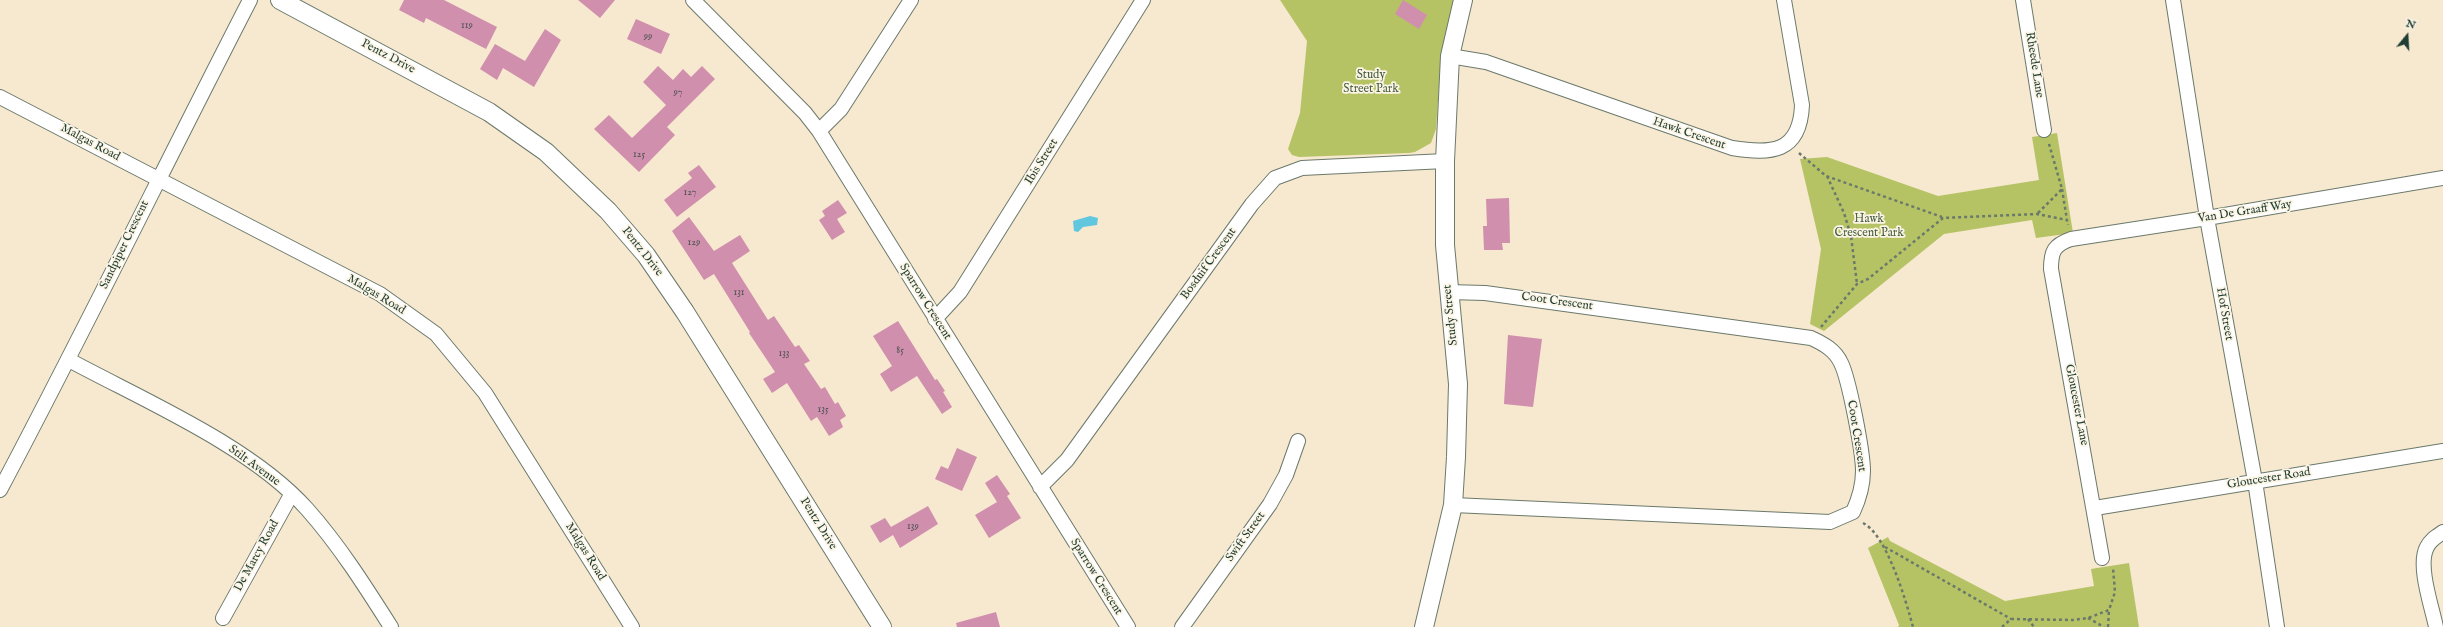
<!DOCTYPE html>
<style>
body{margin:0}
#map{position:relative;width:2443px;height:627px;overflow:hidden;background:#f7e8d0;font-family:"IM FELL English",serif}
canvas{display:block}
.north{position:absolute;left:2387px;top:16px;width:40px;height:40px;-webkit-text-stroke:3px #fcf5e5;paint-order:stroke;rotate:18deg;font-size:11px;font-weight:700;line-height:16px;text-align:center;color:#1f3d34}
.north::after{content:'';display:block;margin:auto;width:14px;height:18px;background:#1f3d34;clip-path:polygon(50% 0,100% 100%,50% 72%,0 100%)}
</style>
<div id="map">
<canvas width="2443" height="627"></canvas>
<div class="north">N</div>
</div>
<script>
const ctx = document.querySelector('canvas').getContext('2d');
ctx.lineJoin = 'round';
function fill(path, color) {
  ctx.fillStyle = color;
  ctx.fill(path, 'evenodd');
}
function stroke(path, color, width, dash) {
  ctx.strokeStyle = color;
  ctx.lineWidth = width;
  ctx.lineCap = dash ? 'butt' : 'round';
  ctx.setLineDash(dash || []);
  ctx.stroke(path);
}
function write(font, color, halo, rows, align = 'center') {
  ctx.font = font + ' "IM FELL English",serif';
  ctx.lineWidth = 3.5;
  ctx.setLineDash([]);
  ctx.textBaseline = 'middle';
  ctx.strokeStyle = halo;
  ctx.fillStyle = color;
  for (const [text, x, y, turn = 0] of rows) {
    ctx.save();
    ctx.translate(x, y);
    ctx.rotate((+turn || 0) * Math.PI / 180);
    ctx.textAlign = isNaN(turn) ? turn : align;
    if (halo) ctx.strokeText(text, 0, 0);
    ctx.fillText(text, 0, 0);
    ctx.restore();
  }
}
fill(new Path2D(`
 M1280 0H1454L1440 72 1436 129 1431 143 1415 152 1409 153 1299 157 1292 155 1288 149 1300 113 1307 41Z
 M2057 133 2073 233 2036 238 2032 220 1944 234 1824 331 1810 324 1821 249 1800 159 1827 157 1938 196 2039 180 2032 137Z
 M1888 537 1890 541 2005 601 2094 586 2091 569 2129 563 2139 627H1898L1899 625 1868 548Z`), '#b6c365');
fill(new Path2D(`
 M1090 216 1098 218 1097 225 1083 227 1078 232 1074 231 1073 221Z`), '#61c7df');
fill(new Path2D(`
 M404 0H444L497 27 486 49 426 18 424 23 399 10Z
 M578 0H615L600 18Z
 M1403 0 1427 15 1419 29 1395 14Z
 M636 19 670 34 661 54 627 39Z
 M545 29 561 40 534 87 503 68 497 80 480 69 495 44 525 61Z
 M658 66 673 80 683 69 691 77 702 66 715 79 667 127 675 135 639 172 594 129 609 115 632 138 656 115 666 105 643 82Z
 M699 165 716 187 677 217 664 200 692 178 688 173Z
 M1509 198 1510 243H1502L1503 250H1484L1483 226H1487L1486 199Z
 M838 200 847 213 837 219 845 232 832 240 819 220 825 216 822 211Z
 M689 217 714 251 740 235 750 251 732 263 768 320 774 316 795 347 799 345 810 361 804 364 821 389 825 387 835 404 838 402 846 416 840 420 843 427 829 436 817 417 811 421 787 383 772 393 763 379 775 372 749 333 750 332 714 274 704 280 672 231Z
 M898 321 935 380 937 379 945 391 943 392 952 407 942 414 917 376 891 392 880 374 892 366 873 336Z
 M1508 335 1542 339 1533 407 1504 404Z
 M957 448 977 457 962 491 935 479 941 466 948 469Z
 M997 475 1010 494 1007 496 1021 518 989 538 975 515 997 502 985 483Z
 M928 506 938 524 900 548 893 535 880 543 870 526 885 518 891 527Z
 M996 612 1000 627H957L956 623Z`), '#d08fac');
const minor = new Path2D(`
 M693 0 805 113 819 131 1128 627
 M2023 0 2044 130
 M2173 0 2207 218 2255 481 2277 627
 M1450 56 1486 62 1732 148C1770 154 1800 154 1802 105L1784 0
 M0 97 380 294 436 334 485 393 632 627
 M819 131 841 109 911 0
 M1448 292 1485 293 1811 338C1824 344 1835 350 1841 363 1849 379 1863 452 1863 471 1863 486 1859 499 1853 512L1830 522 1453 505
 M935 319 960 292 1143 0
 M69 360C143 400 251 446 307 509 339 545 365 586 391 627
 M1040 487 1067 460 1252 204 1275 178 1302 168 1445 161
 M0 490C86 328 166 163 250 0
 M2095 508 2443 451
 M2102 558 2051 269C2051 251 2054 245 2071 239L2207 218 2443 178
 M223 618 291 495
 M1182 627 1270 504 1286 475 1298 441
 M2436 627C2432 607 2417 565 2427 547 2430 540 2437 536 2443 532`);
const tertiary = new Path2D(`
 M280 0 489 112 546 152 608 211 646 255 685 312 882 627
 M1424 627 1453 505 1456 457 1458 384 1445 245V161L1450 56 1463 0`);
stroke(minor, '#6b796b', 16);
stroke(tertiary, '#6b796b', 20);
stroke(new Path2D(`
 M1799 153 1826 176 1942 217
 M1827 176 1844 213 1851 236 1857 284
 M2062 189 2067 220
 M2038 213 2062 189 2049 144
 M1821 327 1857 284 1868 279 1943 218 2037 214 2067 220 2068 225
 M1863 523C1887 535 1906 601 1913 627
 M1885 547 2011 619
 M2088 618 2104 627
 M2028 619 2034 627
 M2002 627 2011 619 2073 620 2088 618 2109 610 2115 592 2113 568
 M2108 627 2109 610`), '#6b796b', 2.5, [3, 3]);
stroke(minor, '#fff', 14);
stroke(tertiary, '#fff', 18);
write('10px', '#4b5252', null, [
 ["119",467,26],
 ["99",648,37],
 ["97",678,93],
 ["125",639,155],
 ["127",690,193],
 ["129",694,243],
 ["131",739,293],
 ["85",900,351],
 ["133",784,354],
 ["135",823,410],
 ["139",913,527]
]);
write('12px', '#1f3d34', '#fcf5e5', [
 ["Pentz Drive",388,57,28],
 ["Rheede Lane",2034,65,81],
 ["Hawk Crescent",1689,134,19],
 ["Malgas Road",90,143,28],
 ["Ibis Street",1042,162,-58],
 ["Van De Graaff Way",2245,212,-9],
 ["Sandpiper Crescent",125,245,-64],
 ["Pentz Drive",642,252,52],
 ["Bosduif Crescent",1209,264,-54],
 ["Malgas Road",376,295,31],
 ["Sparrow Crescent",925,302,58],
 ["Coot Crescent",1557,302,8],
 ["Hof Street",2224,314,80],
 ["Study Street",1451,315,-96],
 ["Gloucester Lane",2076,405,79],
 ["Coot Crescent",1856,436,81],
 ["Stilt Avenue",254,466,36],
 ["Gloucester Road",2269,479,-9],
 ["Pentz Drive",818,524,58],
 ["Swift Street",1246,537,-54],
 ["Malgas Road",585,552,58],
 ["De Marcy Road",257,556,-61],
 ["Sparrow Crescent",1096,577,58]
]);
write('12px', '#455e40', '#fcf5e5', [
 ["Study",1371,76],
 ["Street Park",1371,90],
 ["Hawk",1869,220],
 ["Crescent Park",1869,234]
]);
</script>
